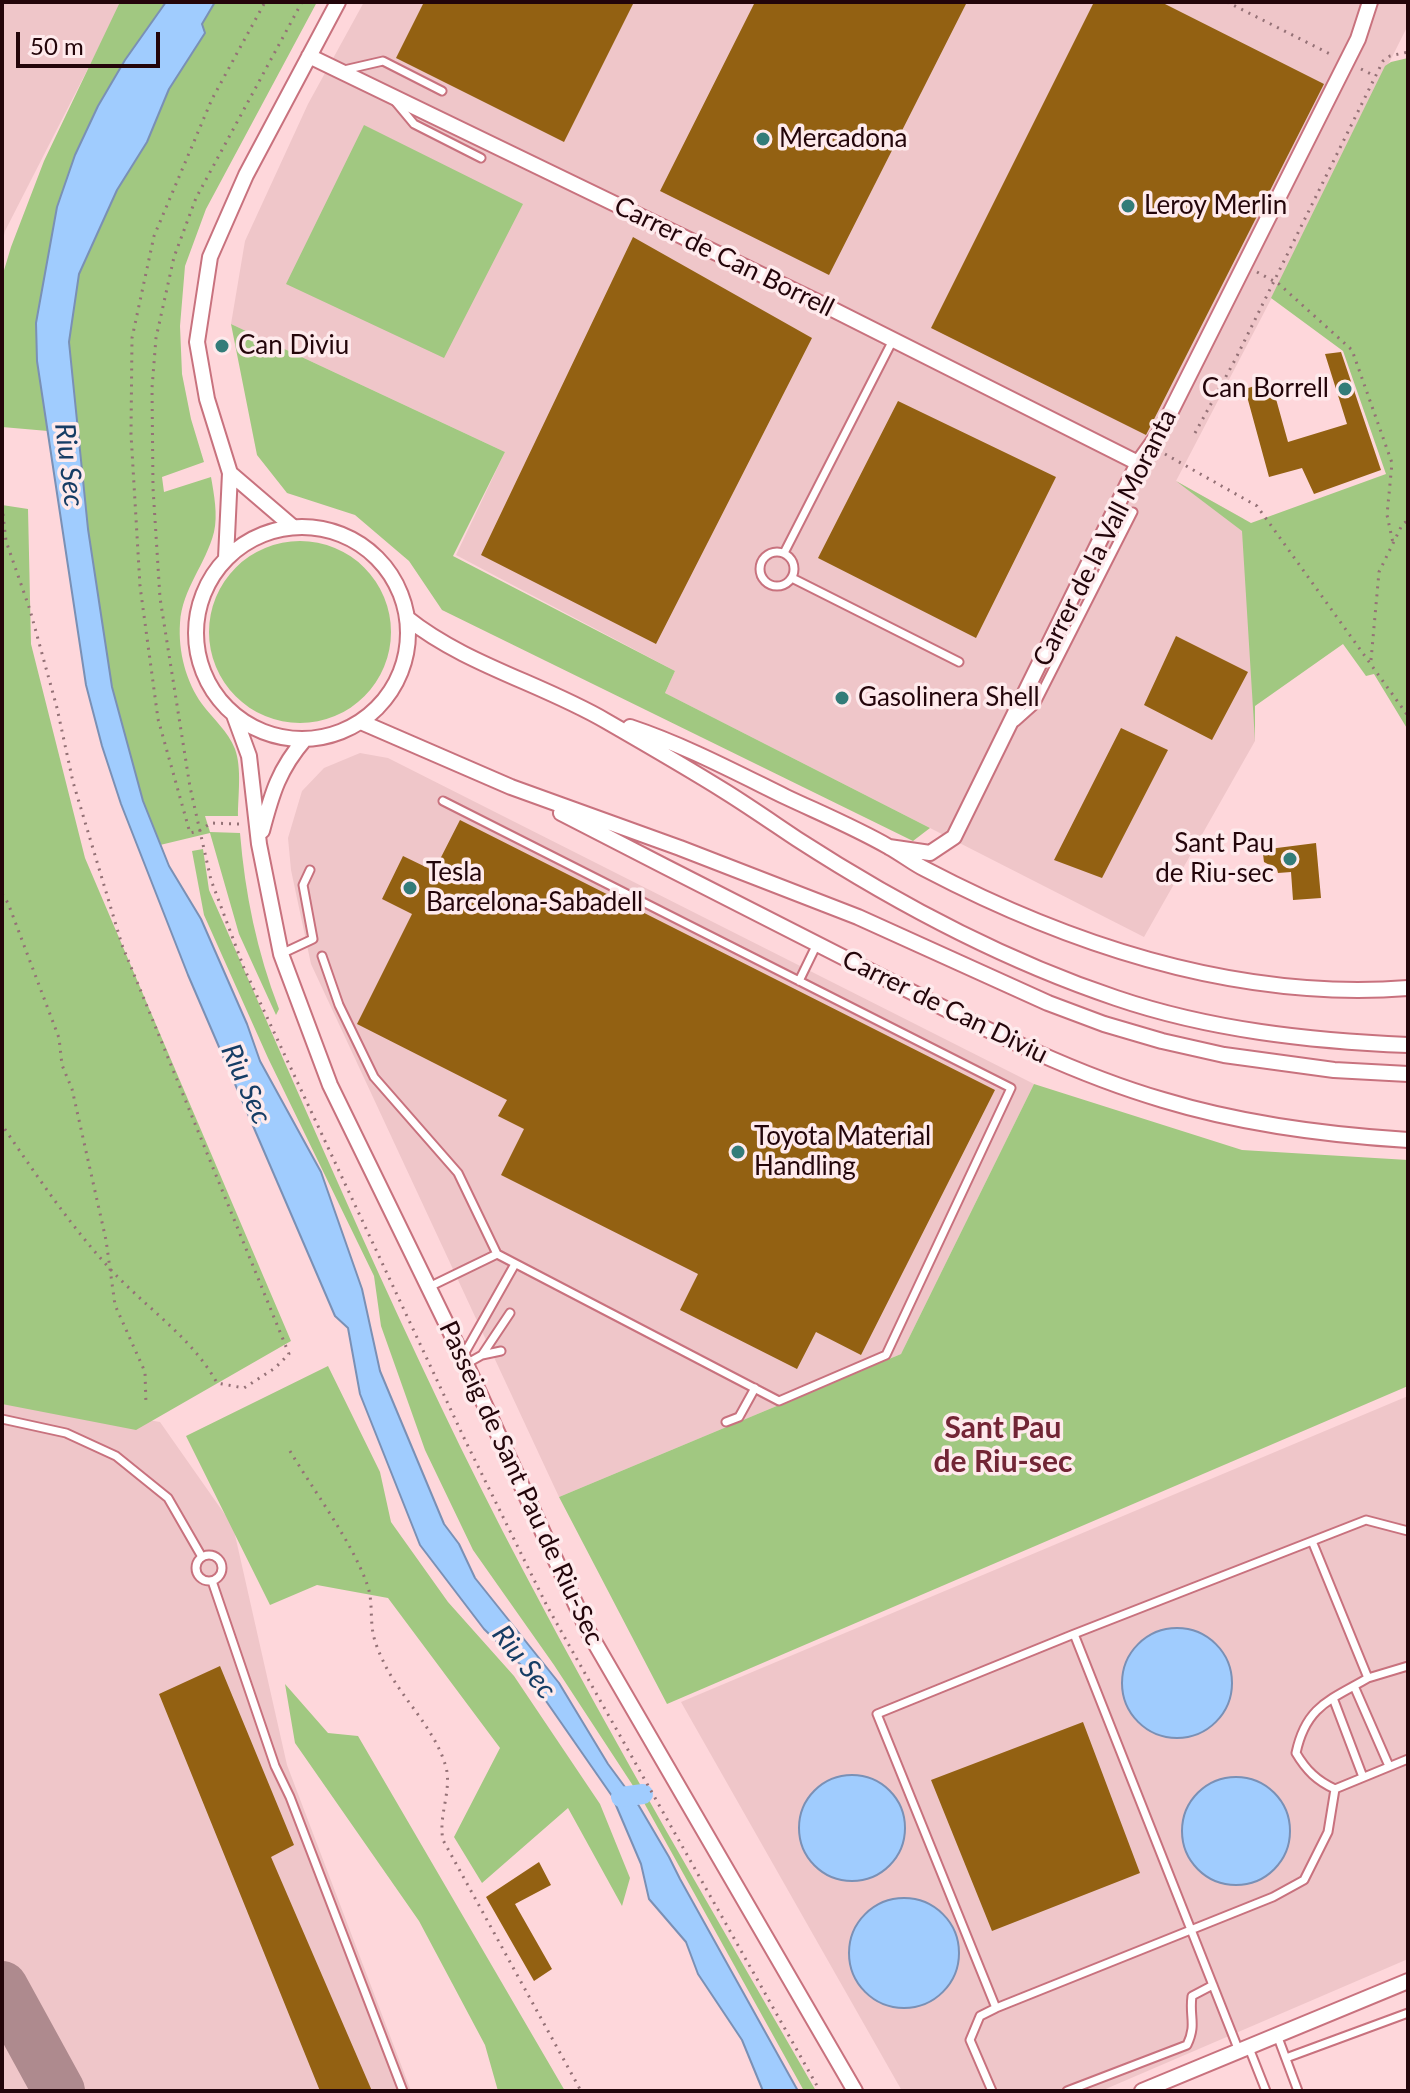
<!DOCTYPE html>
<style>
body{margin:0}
#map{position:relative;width:1410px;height:2093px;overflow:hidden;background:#fed7db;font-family:Lato,sans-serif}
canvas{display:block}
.frame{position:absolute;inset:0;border:4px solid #23050a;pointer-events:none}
.scale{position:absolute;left:16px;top:32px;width:144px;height:36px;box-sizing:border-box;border:4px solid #23050a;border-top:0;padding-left:10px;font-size:24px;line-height:28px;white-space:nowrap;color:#23050a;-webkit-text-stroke:6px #feeaec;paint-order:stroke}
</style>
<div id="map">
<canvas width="1410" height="2093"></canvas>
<div class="frame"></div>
<div class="scale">50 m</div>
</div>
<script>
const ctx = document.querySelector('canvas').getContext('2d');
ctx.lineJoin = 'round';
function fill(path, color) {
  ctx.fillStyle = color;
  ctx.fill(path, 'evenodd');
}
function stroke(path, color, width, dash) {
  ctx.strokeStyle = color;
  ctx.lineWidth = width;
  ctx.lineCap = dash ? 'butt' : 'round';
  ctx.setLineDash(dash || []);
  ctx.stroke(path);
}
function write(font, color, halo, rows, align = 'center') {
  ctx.font = font + ' Lato,sans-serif';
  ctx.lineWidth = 7;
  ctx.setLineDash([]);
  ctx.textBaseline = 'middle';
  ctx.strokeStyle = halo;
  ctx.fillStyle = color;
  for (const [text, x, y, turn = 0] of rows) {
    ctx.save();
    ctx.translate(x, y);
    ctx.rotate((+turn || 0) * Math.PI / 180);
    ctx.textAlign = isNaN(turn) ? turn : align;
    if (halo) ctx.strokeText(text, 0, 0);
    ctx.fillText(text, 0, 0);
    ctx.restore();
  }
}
fill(new Path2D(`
 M2 2H122L5 231 2 245Z
 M364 2H1408V25L1279 284 1176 481 1244 519 1255 741 1144 937 665 693 675 671 456 555 505 452 231 324 245 241 308 104Z
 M360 753 388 758 1034 1084 901 1354 559 1497 311 964 291 870 288 838 302 791 324 768Z
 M2 1395 160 1422 233 1526 287 1765 411 2091H2Z
 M1408 1396V1959L1101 2091H902L681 1702Z`), '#efc6c9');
fill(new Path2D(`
 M120 2H166L125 60 98 106 75 155 44 398 48 431 2 427V277L11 247 44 161Z
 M215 2H317L206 209 185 266 180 326 182 374 191 419 204 462 162 477 164 492 211 477C214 494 218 515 214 532 206 564 182 589 180 623 178 651 186 682 202 704 213 719 228 731 235 749 242 768 238 796 238 816H205L210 832 240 833C245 894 257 952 279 1009L276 1015 239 934 210 833 160 845 143 801 112 688 88 529 69 342 79 274 117 190 147 142 169 89 205 33 202 24Z
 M1408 58V730L1374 674 1366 676 1343 644 1255 706V741L1242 531 1176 481 1251 523 1386 474 1343 351 1271 298 1385 66 1391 62Z
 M364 125 523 204 444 358 286 284Z
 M231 324 505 452 453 556 675 671 665 693 930 828 913 841 442 610 409 561 355 515 287 493 257 455Z
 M2 505 28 509 31 644 85 858 291 1341 136 1430 2 1404Z
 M209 632a91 91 0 1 1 182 0a91 91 0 1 1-182 0Z
 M203 849 209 890C310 1118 407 1350 524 1572 616 1747 717 1919 816 2091H804L643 1801 554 1665 473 1550 425 1450 381 1326 374 1276 268 1058 204 915 192 851Z
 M1034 1084 1242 1150 1408 1160V1386L667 1704 559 1497 901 1354Z
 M328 1366 380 1472 391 1522 448 1602 514 1676 600 1804 630 1878 622 1906 568 1808 482 1883 454 1837 500 1748 388 1598 317 1585 270 1605 186 1436Z
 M285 1684 328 1733 358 1736 565 2091H498L485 2045 419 1921 295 1743Z`), '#a1c881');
const water = new Path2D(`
 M166 2H215L202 24 205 33 169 89 147 142 117 190 79 274 69 342 88 529 112 687 143 801 169 866 201 919 247 1024 260 1061 321 1172 362 1289 380 1371 444 1524 459 1544 475 1578 559 1683 608 1764 639 1806 669 1857 680 1879 798 2091H763L742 2040 698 1974 686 1942 649 1899 641 1864 612 1796 521 1665 484 1629 420 1545 360 1394 348 1328 335 1316 188 975 121 804 102 746 86 685 37 361 36 323 57 207 75 155 98 106 125 60Z
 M1122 1683a55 55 0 1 1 110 0a55 55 0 1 1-110 0Z
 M799 1828a53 53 0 1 1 106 0a53 53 0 1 1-106 0Z
 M1182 1831a54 54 0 1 1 108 0a54 54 0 1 1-108 0Z
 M849 1953a55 55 0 1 1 110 0a55 55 0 1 1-110 0Z`);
fill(water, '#a0ccfe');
stroke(water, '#7a90b5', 2);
stroke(new Path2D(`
 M621 1797 643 1794`), '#a0ccfe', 20);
stroke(new Path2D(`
 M2 1987 59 2091`), '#ae8a8e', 52);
fill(new Path2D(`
 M424 2H634L564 142 396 58Z
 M755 2H967L829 275 660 191Z
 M1094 2H1161L1324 84 1146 435 931 328Z
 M633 237 812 338 656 644 481 555Z
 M1341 352 1381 470 1314 494 1302 468 1269 477 1245 389 1271 381 1288 442 1347 424 1325 354Z
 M898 401 1056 477 976 638 818 558Z
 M1176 636 1248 672 1212 740 1144 705Z
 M1121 728 1168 750 1102 878 1054 860Z
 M460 820 995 1090 861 1355 816 1332 797 1369 680 1310 698 1274 501 1175 524 1129 498 1116 507 1100 357 1024 412 914 382 899 403 856 434 871Z
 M1316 843 1321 898 1293 900 1291 872 1278 873 1277 869 1264 862 1263 854 1269 849Z
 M220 1666 294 1845 271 1857 372 2091H320L159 1694Z
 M1083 1722 1140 1873 992 1931 931 1780Z
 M539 1862 551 1885 515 1904 552 1969 534 1981 486 1897Z`), '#936112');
const service = new Path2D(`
 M344 70 383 61 442 91
 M394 100 414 124 481 158
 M760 569a17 17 0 1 1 34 0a17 17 0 1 1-34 0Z
 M784 553 893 340
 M792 578 959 662
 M1016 722 1035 705 1133 512
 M281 954 313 939 303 885 310 870
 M322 956 339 1005 374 1077 458 1173 497 1254 779 1401 886 1355 1011 1088 443 801
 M799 981 817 944
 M429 1287 497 1254
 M482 1355 510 1313
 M463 1356 515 1264
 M466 1364 482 1355 501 1351
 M2 1419 66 1433 116 1456 168 1498 202 1557
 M726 1422 739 1417 755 1388
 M1312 1541 1368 1678 1408 1666
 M196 1568a13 13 0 1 1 26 0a13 13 0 1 1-26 0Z
 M212 1581 275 1766 290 1797 403 2091
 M1074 1634 1366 1520 1408 1531
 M1354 1686 1389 1766
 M1333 1698 1363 1777
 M1335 1789C1317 1781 1306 1770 1296 1753 1306 1706 1330 1700 1368 1678
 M1277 2035 1298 2091
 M1249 2048 1266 2091
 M1239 2051C1184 1912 1129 1773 1074 1634L877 1714 996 2008 1273 1897 1304 1880 1328 1832 1335 1789 1408 1759
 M1286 2058 1408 2013
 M992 2091 970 2040 980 2016 996 2008
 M1067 2091 1187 2045C1197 2024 1189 2017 1192 1996L1213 1985`);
const minor = new Path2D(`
 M309 56 824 305 1138 463
 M230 473 293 527
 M196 633a106 106 0 1 1 212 0a106 106 0 1 1-212 0Z
 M226 558 230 473 207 399 197 342 210 257 246 175 338 2
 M407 618C464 664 543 684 606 721 646 744 686 767 726 792 750 807 773 823 797 839 896 903 1003 960 1116 998 1210 1030 1310 1041 1408 1045
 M234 715 249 756 259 844 281 954 330 1085 466 1364 588 1631 855 2091
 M361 722 511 787 680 848 858 917 1048 1003 1104 1024 1162 1041 1224 1055 1334 1070 1408 1074
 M630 727C684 745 735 772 786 797 820 813 856 828 889 847 902 854 913 863 925 869 1074 947 1238 1001 1408 988
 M561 813C667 868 774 922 880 976 972 1022 1064 1071 1163 1100 1242 1124 1326 1135 1408 1140
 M262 831C272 793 279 769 305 739
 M889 847 930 853 954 837 1138 463 1161 431 1358 39 1370 2
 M1142 2091 1408 1981`);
stroke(service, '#c8727e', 11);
stroke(minor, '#c8727e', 18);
stroke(new Path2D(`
 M302 2 196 198 174 257 156 338 152 388 153 488 160 598 190 787 211 880 244 968 465 1440 547 1606 820 2091
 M1227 2 1332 55
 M1361 69 1375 76
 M1257 272 1279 284 1352 350 1392 463 1387 515 1393 543
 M1195 433 1235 360 1383 61 1390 56 1408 52
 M1165 454 1257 506 1408 716
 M2 506 6 541 30 610 57 708 73 782 122 945 289 1354 275 1368 244 1388 217 1383C193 1339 148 1309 113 1272 71 1227 37 1176 2 1125
 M1371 660 1379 572 1402 525 1408 520
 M239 824 211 823 199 831 190 833 158 719 140 586 131 434 132 338 154 236 212 99 265 2
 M2 894 8 903 59 1038 62 1065 72 1089 106 1240 115 1305 145 1372 146 1405
 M290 1451C314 1491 352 1542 367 1584 373 1600 370 1617 373 1633 375 1644 381 1657 386 1667 404 1701 435 1729 446 1767 452 1791 438 1816 443 1840L581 2091`), '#947176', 3, [2, 6]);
stroke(service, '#fff', 7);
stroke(minor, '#fff', 14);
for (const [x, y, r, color] of [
 [763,139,8,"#337c79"],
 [1128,206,8,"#337c79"],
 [222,346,8,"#337c79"],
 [1345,389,8,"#337c79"],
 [842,698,8,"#337c79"],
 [1290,859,8,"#337c79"],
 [410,888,8,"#337c79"],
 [738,1152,8,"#337c79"]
]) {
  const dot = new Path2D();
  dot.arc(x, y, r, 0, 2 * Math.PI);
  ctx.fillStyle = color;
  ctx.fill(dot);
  stroke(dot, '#feeaec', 3);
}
write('26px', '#23050a', '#feeaec', [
 ["Mercadona",779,139],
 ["Leroy Merlin",1144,206],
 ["Can Diviu",238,346],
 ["Can Borrell",1329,389,"right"],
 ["Gasolinera Shell",858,698],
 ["Sant Pau",1274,844,"right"],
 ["de Riu-sec",1274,874,"right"],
 ["Tesla",426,873],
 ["Barcelona-Sabadell",426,903],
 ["Toyota Material",754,1137],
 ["Handling",754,1167]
], 'left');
write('26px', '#23050a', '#feeaec', [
 ["Carrer de Can Borrell",724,257,26],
 ["Carrer de la Vall Moranta",1105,538,-63],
 ["Carrer de Can Diviu",945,1007,26],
 ["Passeig de Sant Pau de Riu-Sec",521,1483,65]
]);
write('italic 28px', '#163d65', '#feeaec', [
 ["Riu Sec",69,465,83],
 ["Riu Sec",246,1084,66],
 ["Riu Sec",524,1662,52]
]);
write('bold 30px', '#722535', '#feeaec', [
 ["Sant Pau",1003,1428],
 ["de Riu-sec",1003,1462]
]);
</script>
